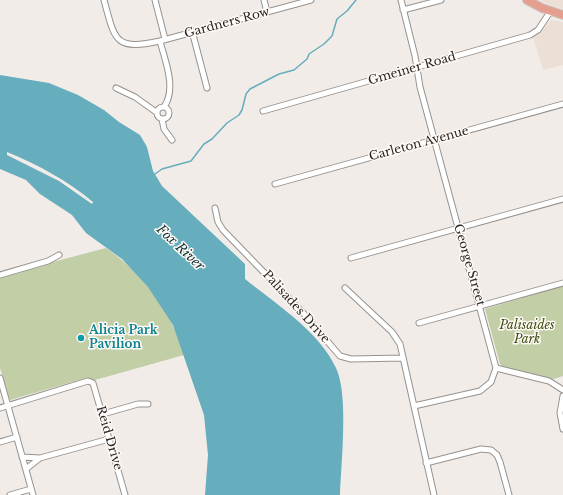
<!DOCTYPE html>
<style>
body{margin:0}
canvas{display:block;background:#f2ece8}
</style>
<canvas width="563" height="495"></canvas>
<script>
const ctx = document.querySelector('canvas').getContext('2d');
ctx.lineJoin = 'round';
function fill(path, color) {
  ctx.fillStyle = color;
  ctx.fill(path, 'evenodd');
}
function stroke(path, color, width, dash) {
  ctx.strokeStyle = color;
  ctx.lineWidth = width;
  ctx.lineCap = dash ? 'butt' : 'round';
  ctx.setLineDash(dash || []);
  ctx.stroke(path);
}
function write(font, color, halo, rows, align = 'center') {
  ctx.font = font + ' "Libre Baskerville",serif';
  ctx.lineWidth = 3;
  ctx.setLineDash([]);
  ctx.textBaseline = 'middle';
  ctx.strokeStyle = halo;
  ctx.fillStyle = color;
  for (const [text, x, y, turn = 0] of rows) {
    ctx.save();
    ctx.translate(x, y);
    ctx.rotate((+turn || 0) * Math.PI / 180);
    ctx.textAlign = isNaN(turn) ? turn : align;
    if (halo) ctx.strokeText(text, 0, 0);
    ctx.fillText(text, 0, 0);
    ctx.restore();
  }
}
fill(new Path2D(`
 M539 0H563V9L555 7Z
 M551 20 563 22V65L543 70 533 37 539 34Z`), '#ecdfd6');
fill(new Path2D(`
 M106 248C132 266 160 296 173 326 178 335 180 345 184 355L95 380H79L10 400 0 368V276Z
 M563 286V376L554 379 503 367 500 364 485 309Z`), '#c1cea6');
fill(new Path2D(`
 M0 75 49 83 78 95 104 110 119 122 140 135 147 147 153 171 162 186 245 264V279C276 304 319 331 336 368 349 395 341 464 340 495H205L208 455 204 415 173 325 148 287 122 259 86 233 72 215 40 194 26 180 0 169ZM7 152C37 164 68 181 93 202L92 204 59 181 7 155Z`), '#66adbd');
stroke(new Path2D(`
 M155 174 162 169 191 161 204 144 212 139 227 123 239 115 242 110 246 94 250 89 279 74 294 70 307 59 309 54 324 44 332 36 337 19 347 11 356 0`), '#66adbd', 1.5);
const street = new Path2D(`
 M104 0C115 40 114 51 160 41L311 0
 M155 0 165 39
 M264 0 267 12
 M401 0 415 56 420 87 496 368 491 382 480 391 414 406
 M403 10 441 0
 M192 31 207 88
 M160 41C165 61 177 88 164 107
 M116 88 135 97 156 112
 M157 113a6 6 0 1 1 12 0a6 6 0 1 1-12 0Z
 M263 111 530 35 538 30 550 12
 M162 119 164 129 172 140
 M275 184 563 104
 M215 208 218 222 223 230 304 314 340 356 351 359 403 358
 M351 258 563 199
 M0 275 48 261 59 255
 M345 288 392 332 400 344 434 495
 M419 323 563 283
 M496 368 549 381 563 390
 M0 378 33 495
 M563 396 560 413 563 429
 M0 408 88 381 93 383 125 495
 M103 414 138 404H148
 M0 442 17 437
 M22 457 40 458
 M426 463 481 449 491 450 497 455 500 462 509 495
 M26 469 40 458 109 439
 M10 495 31 489`);
const primary = new Path2D(`
 M527 0 542 8 563 15`);
stroke(street, '#97928e', 7);
stroke(primary, '#cccbcb', 10);
stroke(street, '#fff', 5);
stroke(primary, '#e59f8e', 8);
for (const [x, y, r, color] of [
 [81,338,4,"#0f9aa8"]
]) {
  const dot = new Path2D();
  dot.arc(x, y, r, 0, 2 * Math.PI);
  ctx.fillStyle = color;
  ctx.fill(dot);
  stroke(dot, '#fffaf6', 1.5);
}
write('12px', '#292625', '#fffaf6', [
 ["Gardners Row",227,23,-15],
 ["Gmeiner Road",412,69,-16],
 ["Carleton Avenue",419,144,-15],
 ["George Street",469,265,74],
 ["Palisades Drive",296,307,48],
 ["Reid Drive",109,438,74]
]);
write('italic 12px', '#3c4b0f', '#fffaf6', [
 ["Palisaides",527,326],
 ["Park",527,340]
]);
write('bold 12px', '#0d838f', '#fffaf6', [
 ["Alicia Park",89,331],
 ["Pavilion",89,345]
], 'left');
write('italic 13px', '#0d3138', '#fffaf6', [
 ["Fox River",180,248,43]
]);
</script>
